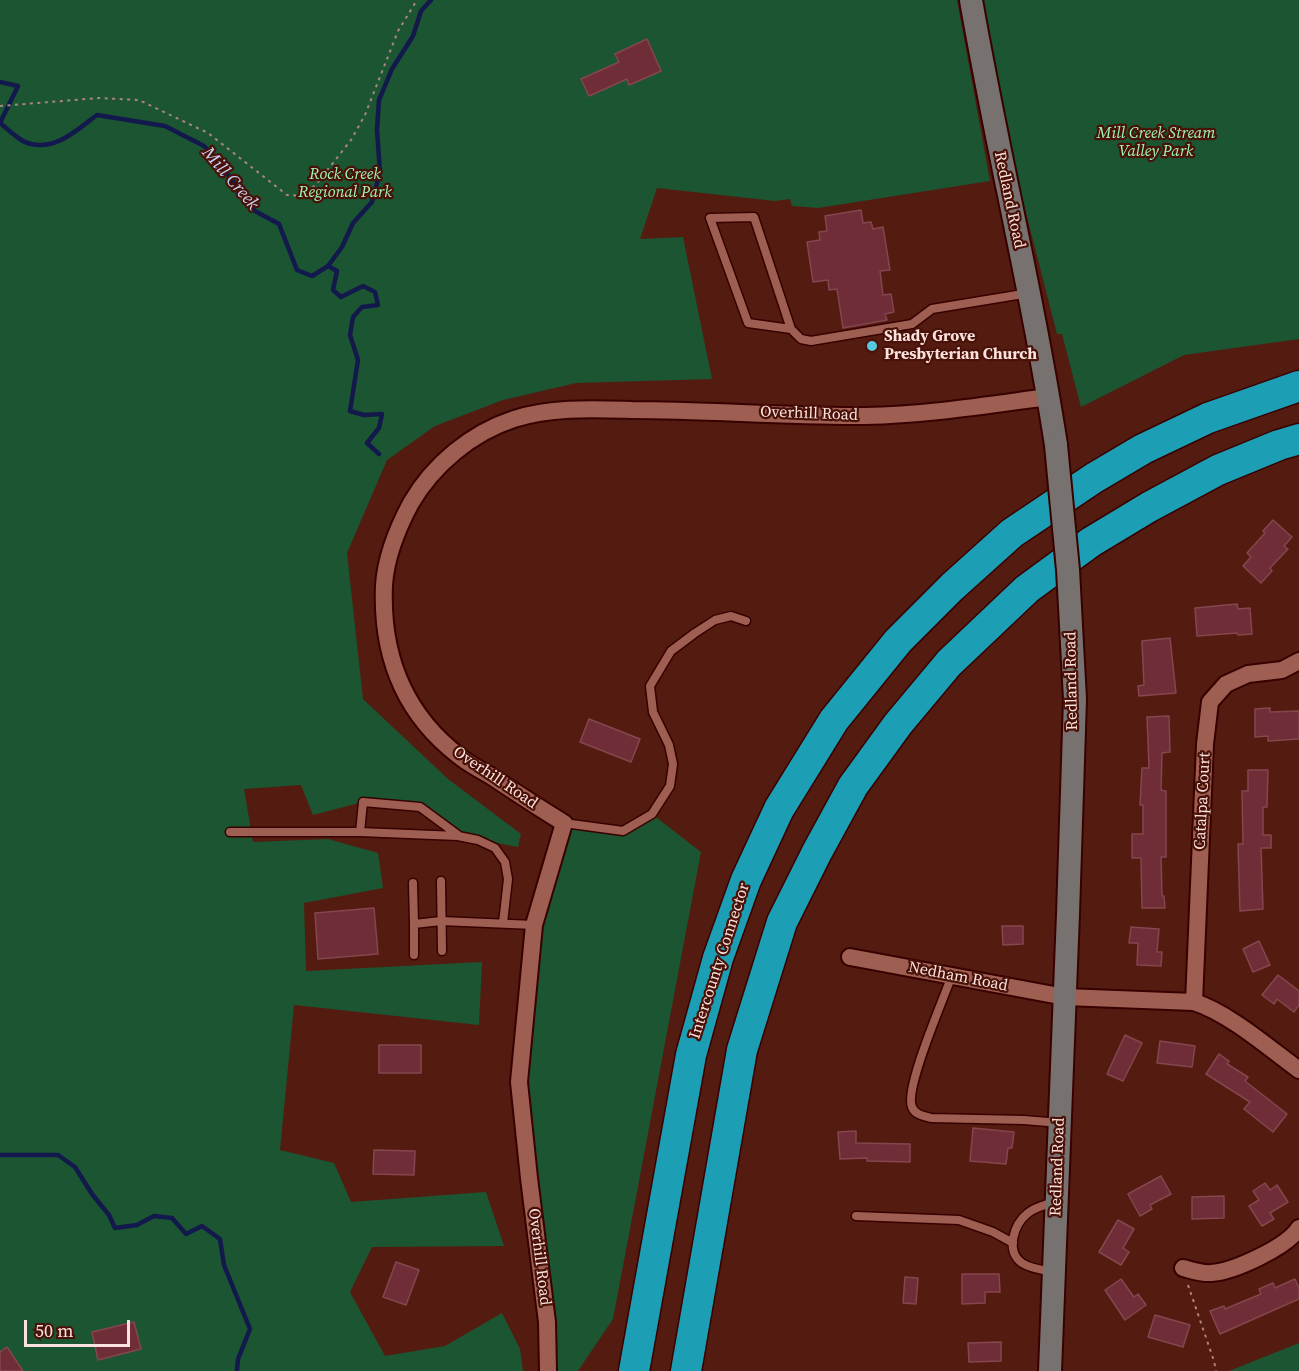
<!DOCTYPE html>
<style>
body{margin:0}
#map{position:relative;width:1299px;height:1371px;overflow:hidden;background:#541c11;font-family:"Source Serif 4",serif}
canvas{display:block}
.scale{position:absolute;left:24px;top:1320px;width:106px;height:27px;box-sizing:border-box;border:3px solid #fae3de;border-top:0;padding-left:8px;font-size:18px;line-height:21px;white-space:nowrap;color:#fae3de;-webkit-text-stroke:4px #491107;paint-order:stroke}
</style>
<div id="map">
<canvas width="1299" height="1371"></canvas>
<div class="scale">50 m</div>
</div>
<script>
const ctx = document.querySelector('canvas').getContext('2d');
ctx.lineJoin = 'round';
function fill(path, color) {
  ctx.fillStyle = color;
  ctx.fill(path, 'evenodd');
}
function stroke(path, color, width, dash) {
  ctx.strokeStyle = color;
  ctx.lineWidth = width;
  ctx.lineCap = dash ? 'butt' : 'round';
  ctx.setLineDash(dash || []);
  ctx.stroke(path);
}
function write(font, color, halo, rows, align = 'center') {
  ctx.font = font + ' "Source Serif 4",serif';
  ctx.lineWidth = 4.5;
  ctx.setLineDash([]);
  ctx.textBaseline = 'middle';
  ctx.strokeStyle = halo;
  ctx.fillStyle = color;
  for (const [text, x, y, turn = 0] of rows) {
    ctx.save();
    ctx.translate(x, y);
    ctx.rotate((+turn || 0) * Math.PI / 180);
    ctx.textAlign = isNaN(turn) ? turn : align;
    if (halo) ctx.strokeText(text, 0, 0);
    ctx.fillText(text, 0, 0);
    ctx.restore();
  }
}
fill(new Path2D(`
 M0 0H957L990 181 818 208 792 206 790 199 775 201 657 188 640 239 683 237 712 379 576 383 503 400 435 426 387 460 347 553 363 699 448 779 521 834 518 847 458 836 420 807 363 802 313 815 301 785 244 789 253 842 328 839 378 853 383 888 304 903 306 971 482 962 479 1025 294 1005 280 1150 334 1163 351 1202 486 1192 504 1246 372 1247 350 1292 385 1356 445 1346 502 1313 520 1349 523 1371H0Z
 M981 0H1299V339L1184 355 1081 407 1062 334H1057L1012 158Z
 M652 814 701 852 613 1319 578 1371H548L519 1082 534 925 564 823 623 831Z
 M1299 1343V1371H1229Z`), '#1b5531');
stroke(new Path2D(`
 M0 82 18 86 0 123
 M0 123C9 130 20 142 31 144 57 150 78 129 97 115L165 126 204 146 220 164 255 211 279 224 297 270 312 276 328 266 342 247 353 223 372 202 380 172 377 130 379 100 392 69 413 36 421 11 431 0
 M328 266 337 271 333 290 341 297 363 286 375 292 378 305 362 307 353 317 350 335 358 360 350 411 364 415 382 414 379 428 367 443 379 454
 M0 1155H58L75 1167 92 1194 109 1215 115 1228 137 1225 154 1216 172 1218 186 1234 202 1226 220 1239 224 1265 250 1329 238 1359 237 1370`), '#13194c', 4.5);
const building = new Path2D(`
 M647 39 661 71 629 85 627 79 589 96 581 79 619 62 615 54Z
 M861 210 863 223 871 222 873 229 883 227 890 270 880 271 883 295 891 294 894 312 885 314 887 320 843 328 837 289 829 290 828 280 813 282 807 242 820 240 819 232 827 231 825 216Z
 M1273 520 1292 537 1284 546 1288 549 1270 568 1272 571 1261 583 1243 566 1251 557 1247 553 1265 533 1263 531Z
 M1237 604 1238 609 1250 608 1252 634 1238 635 1237 633 1197 636 1195 608Z
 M1170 638 1176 693 1139 696 1138 686 1144 685 1142 641Z
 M1270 708V712L1299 711V739L1268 741V736L1255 737V709Z
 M1169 716 1170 752 1162 753 1161 790 1166 791V857H1161L1162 896H1164L1165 908H1142L1141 858H1132V834H1143V805H1140L1142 768H1149L1147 717Z
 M589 719 640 739 631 762 580 742Z
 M1248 770H1268L1267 807H1263V835H1271V848H1261L1263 909 1240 911 1238 844H1243L1242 791H1248Z
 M374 908 378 954 318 959 315 913Z
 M1002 926H1023V944L1003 945Z
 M1131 927 1159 929 1157 952H1162L1161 966 1137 965 1138 943H1129Z
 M1259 941 1270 965 1253 972 1243 949Z
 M1278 975 1299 991V1005L1294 1012 1277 999 1274 1004 1262 995Z
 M1125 1035 1142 1043 1123 1081 1107 1074Z
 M1160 1041 1195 1046 1192 1067 1157 1063Z
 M379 1045H421V1073H379Z
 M1219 1054 1229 1061 1227 1064 1248 1077 1245 1081 1287 1114 1273 1132 1244 1109 1250 1102 1206 1074Z
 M973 1128 1014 1132 1012 1148H1008L1006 1164 970 1161Z
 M856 1131V1143L910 1144V1162L867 1161V1158L840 1159 838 1132Z
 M374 1150 415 1151 414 1175 373 1174Z
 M1161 1176 1171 1194 1150 1205 1152 1209 1140 1216 1128 1194Z
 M1265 1183 1270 1190 1277 1185 1288 1202 1270 1213 1274 1219 1262 1226 1249 1206 1259 1200 1253 1191Z
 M1224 1196V1218L1192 1219V1197Z
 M1118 1220 1134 1229 1123 1248 1129 1252 1121 1265 1099 1252Z
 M396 1262 419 1270 406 1305 383 1297Z
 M962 1274H999L1000 1292H985V1303L962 1304Z
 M905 1277 918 1278 916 1304 903 1303Z
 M1121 1279 1134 1297 1138 1294 1146 1305 1125 1320 1105 1290Z
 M1295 1279 1299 1288V1299L1220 1334 1210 1311 1224 1306 1225 1309 1261 1294 1259 1289 1273 1283 1275 1288Z
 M1155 1315 1190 1325 1183 1347 1148 1337Z
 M134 1322 141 1349 98 1360 92 1332Z
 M1001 1342V1361L969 1362 968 1343Z
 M7 1347 23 1371H0V1352Z`);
fill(building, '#6f2d37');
stroke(building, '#85464e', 1.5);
const service = new Path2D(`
 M791 329 748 323 710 218 754 217 791 329 801 339 811 341 912 324 932 309 1029 293
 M564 823 623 831 652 814 670 786 673 764 669 745 653 712 650 686 671 651 695 633 715 620 731 616 746 621
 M230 832H360L458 836 478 840 495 848 505 862 508 879 503 923
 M360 832 363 802 420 807 458 835
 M441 881 442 951
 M413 883 414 924
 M414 955V924L441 921 534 925
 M952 975C944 998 904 1089 912 1107 915 1115 924 1116 931 1118L1024 1120 1060 1123
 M856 1216 959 1220 993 1232 1013 1243
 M1054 1272C1043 1270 1031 1269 1022 1263 1005 1251 1014 1224 1028 1213 1035 1207 1045 1205 1054 1202`);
const minor = new Path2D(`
 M850 957 1065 997 1194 1002C1229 1013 1269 1048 1299 1070
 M1194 1002 1205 744 1210 702 1226 684 1248 674 1282 670 1299 661
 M1183 1268C1191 1270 1202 1274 1211 1273 1233 1272 1287 1247 1299 1228
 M548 1371 547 1322 529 1178 519 1082 534 925 564 823C539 808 515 792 491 776 480 770 469 764 459 756 403 713 381 654 384 585 386 556 397 529 411 503 433 465 471 433 514 419 552 407 593 409 632 410 710 410 788 417 865 416 927 415 988 405 1048 397`);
const secondary = new Path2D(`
 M971 0C997 149 1033 296 1056 445
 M1050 1371 1068 914 1075 699 1072 644`);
const motorway = new Path2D(`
 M634 1371 691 1055 718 958 746 880 779 809 834 720 898 641 952 587 1012 533 1094 478 1143 449 1208 418 1299 386
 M686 1371 742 1050 782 922 817 852 853 786 898 724 949 663 1027 589 1091 542 1149 507 1218 470 1279 445 1299 439`);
stroke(service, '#370100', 11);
stroke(minor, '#370100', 20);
stroke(secondary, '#370100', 26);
stroke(motorway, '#370100', 33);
stroke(new Path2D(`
 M0 106 99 98 139 100 208 133 287 195 304 196 318 182 351 140 365 115 398 31 417 0
 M1188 1285 1214 1361 1216 1371`), '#ac867e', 2, [3, 4.5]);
stroke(service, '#9e5e51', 8);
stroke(minor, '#9e5e51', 16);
stroke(secondary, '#77716f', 22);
stroke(motorway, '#1c9eb4', 30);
const secondaryBridge = new Path2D(`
 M1056 445 1068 570 1072 644`);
stroke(secondaryBridge, '#370100', 26, []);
stroke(secondaryBridge, '#77716f', 22);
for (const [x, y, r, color] of [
 [872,346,6,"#56c9e0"]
]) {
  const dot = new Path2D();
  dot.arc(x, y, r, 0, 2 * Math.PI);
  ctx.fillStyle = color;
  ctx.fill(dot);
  stroke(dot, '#491107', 2);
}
write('italic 16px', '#9cf7b7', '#491107', [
 ["Mill Creek Stream",1156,134],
 ["Valley Park",1156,152],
 ["Rock Creek",345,175],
 ["Regional Park",345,193]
]);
write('16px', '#fae3de', '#491107', [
 ["Redland Road",1009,200,78],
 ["Overhill Road",809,414,2],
 ["Redland Road",1072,681,-91],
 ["Overhill Road",495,778,34],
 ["Catalpa Court",1203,801,-87],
 ["Intercounty Connector",720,961,-72],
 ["Nedham Road",958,977,11],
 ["Redland Road",1058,1167,-88],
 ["Overhill Road",539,1257,83]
]);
write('bold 16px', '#fae3de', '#491107', [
 ["Shady Grove",884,337],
 ["Presbyterian Church",884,355]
], 'left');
write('italic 18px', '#c6d0f2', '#491107', [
 ["Mill Creek",230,179,49]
]);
</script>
